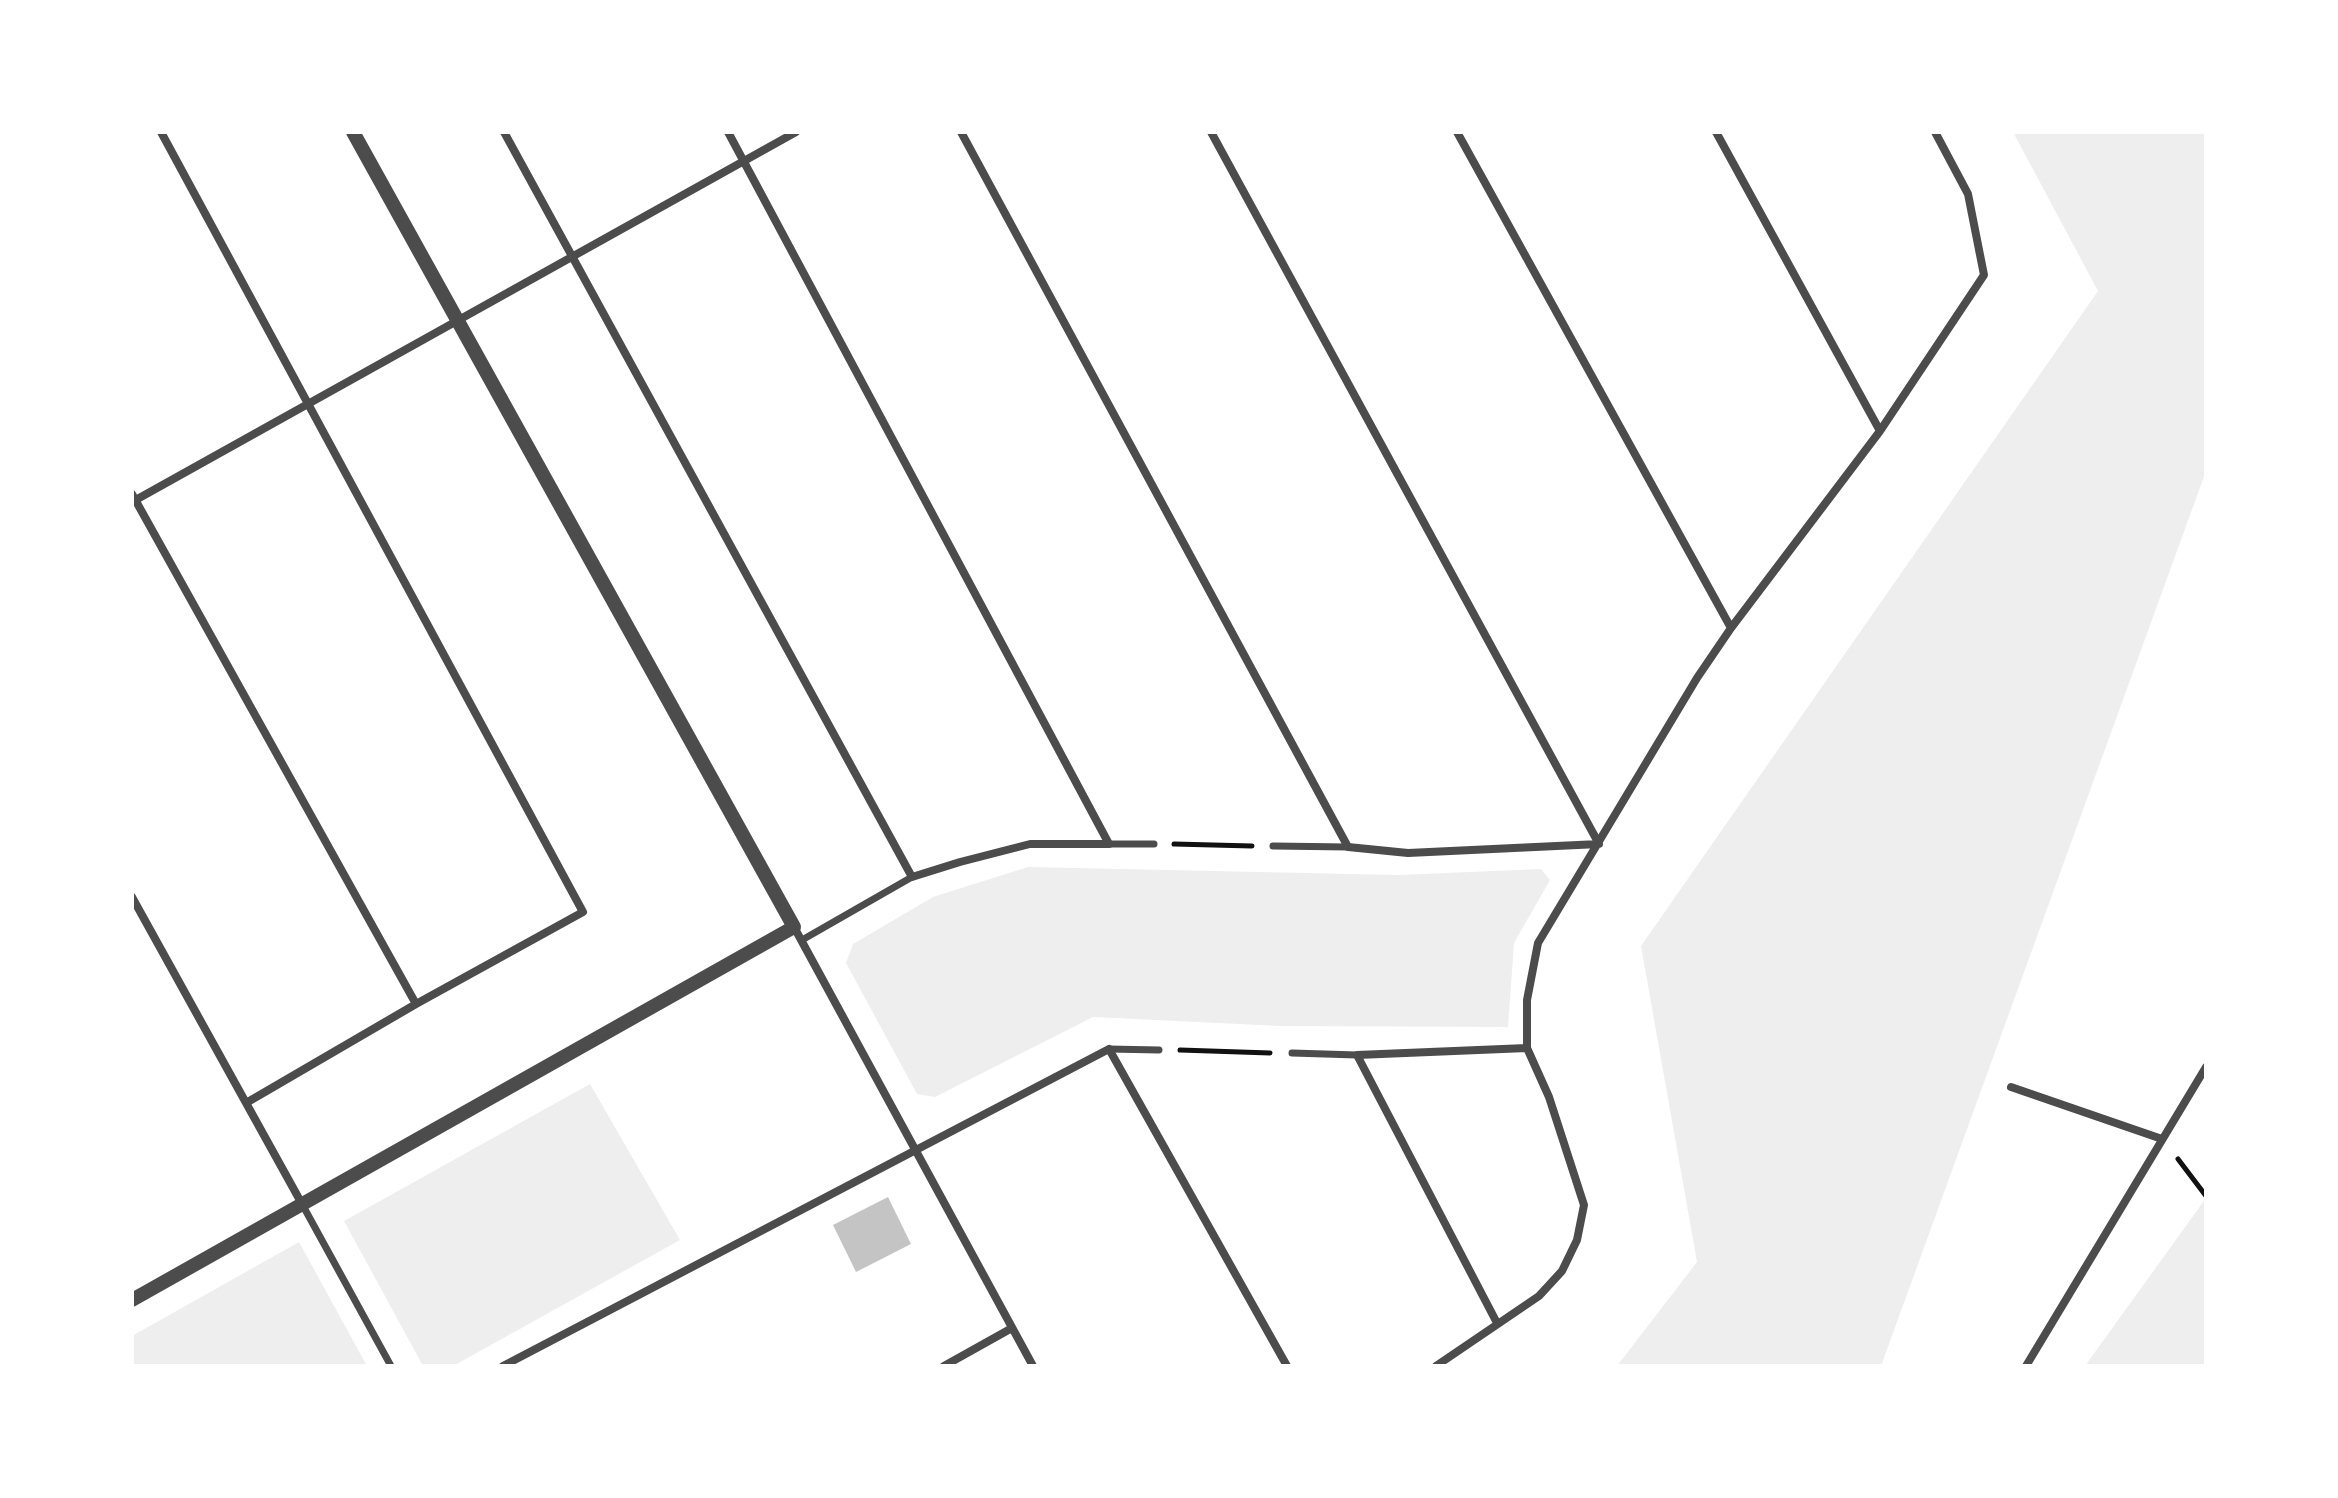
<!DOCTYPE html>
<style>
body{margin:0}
#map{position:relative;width:2338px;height:1498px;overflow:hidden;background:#fff;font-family:"IBM Plex Sans",sans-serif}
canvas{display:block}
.frame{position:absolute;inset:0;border:134px solid #fff;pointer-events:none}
</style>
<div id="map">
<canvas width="2338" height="1498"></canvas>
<div class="frame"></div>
</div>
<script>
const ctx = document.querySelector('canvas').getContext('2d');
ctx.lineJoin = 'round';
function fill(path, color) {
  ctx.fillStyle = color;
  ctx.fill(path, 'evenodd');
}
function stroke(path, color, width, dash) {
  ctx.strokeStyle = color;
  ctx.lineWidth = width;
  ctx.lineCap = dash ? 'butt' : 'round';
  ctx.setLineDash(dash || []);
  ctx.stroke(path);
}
fill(new Path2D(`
 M2013 132H2206V471L1881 1366H1617L1697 1262 1641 946 2098 291Z
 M1028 867 1399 875 1541 869 1550 880 1514 943 1508 1027 1281 1026 1093 1017 935 1097 917 1094 846 963 853 944 933 897Z
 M590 1084 680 1240 453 1366H423L344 1221Z
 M2206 1198V1366H2085Z
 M299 1242 367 1366H132V1336Z`), '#eee');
fill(new Path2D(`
 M888 1197 911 1244 856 1272 833 1225Z`), '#c4c4c4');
stroke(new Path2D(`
 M1174 844 1252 846
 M1180 1050 1270 1053
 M2178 1159 2206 1196`), '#111', 5);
stroke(new Path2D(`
 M1109 844H1154
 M1273 846 1348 847
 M802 940 912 877
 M1109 1049 1159 1050
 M1292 1053 1357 1055
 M302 1204 391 1366`), '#4c4c4c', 7);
stroke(new Path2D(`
 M161 132 583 912 416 1004 246 1103
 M504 132 912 877 960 862 1030 844H1109L728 132
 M961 132 1348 847 1408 853 1599 844 1211 132
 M1457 132 1731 628
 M1716 132 1880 431
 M132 494 416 1004
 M132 502 796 132
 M132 897 302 1204
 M794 927 1033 1366
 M2011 1087 2162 1139
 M1497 1323 1357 1055 1527 1048
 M503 1366 1109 1049 1287 1366
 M944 1366 1012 1328
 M1436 1366 1539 1296 1562 1271 1577 1240 1584 1205 1549 1097 1527 1048V1000L1538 943 1697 678 1731 628 1880 431 1984 275 1968 194 1935 132
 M2026 1366 2206 1067`), '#4c4c4c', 8);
stroke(new Path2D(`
 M132 1300 794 927 353 132`), '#4c4c4c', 14);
</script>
